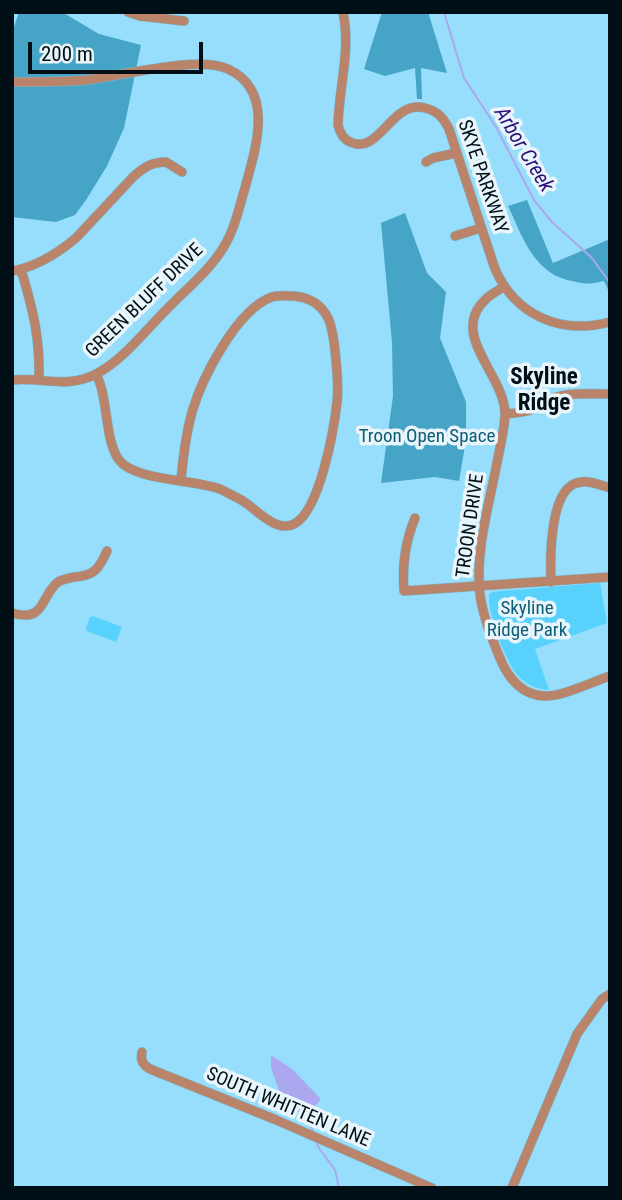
<!DOCTYPE html>
<style>
body{margin:0}
#map{position:relative;width:622px;height:1200px;overflow:hidden;background:#96defb;font-family:"Roboto Condensed",sans-serif}
canvas{display:block}
.frame{position:absolute;inset:0;border:14px solid #000f16;pointer-events:none}
.scale{position:absolute;left:28px;top:42px;width:175px;height:32px;box-sizing:border-box;border:4px solid #000f16;border-top:0;padding-left:9px;font-size:21px;line-height:24px;white-space:nowrap;color:#000f16;-webkit-text-stroke:5px #e8f5fb;paint-order:stroke}
</style>
<div id="map">
<canvas width="622" height="1200"></canvas>
<div class="frame"></div>
<div class="scale">200 m</div>
</div>
<script>
const ctx = document.querySelector('canvas').getContext('2d');
ctx.lineJoin = 'round';
function fill(path, color) {
  ctx.fillStyle = color;
  ctx.fill(path, 'evenodd');
}
function stroke(path, color, width, dash) {
  ctx.strokeStyle = color;
  ctx.lineWidth = width;
  ctx.lineCap = dash ? 'butt' : 'round';
  ctx.setLineDash(dash || []);
  ctx.stroke(path);
}
function write(font, color, halo, rows, align = 'center') {
  ctx.font = font + ' "Roboto Condensed",sans-serif';
  ctx.lineWidth = 7;
  ctx.setLineDash([]);
  ctx.textBaseline = 'middle';
  ctx.strokeStyle = halo;
  ctx.fillStyle = color;
  for (const [text, x, y, turn = 0] of rows) {
    ctx.save();
    ctx.translate(x, y);
    ctx.rotate((+turn || 0) * Math.PI / 180);
    ctx.textAlign = isNaN(turn) ? turn : align;
    if (halo) ctx.strokeText(text, 0, 0);
    ctx.fillText(text, 0, 0);
    ctx.restore();
  }
}
fill(new Path2D(`
 M600 583 607 623 535 649 549 690C538 689 527 685 519 677 506 663 487 613 489 594L493 592 502 591Z
 M93 616 122 627 116 642 87 631 86 628 90 617Z`), '#58d1fd');
fill(new Path2D(`
 M19 12H62L99 34 141 45 124 128 107 166 86 200 75 215 56 222 12 217V28L14 27Z
 M382 12H428L447 73 421 68 422 99H417L415 68 385 76 364 69Z
 M527 200 553 263 610 239V294L604 281C585 285 585 284 567 280 532 270 522 235 508 206Z
 M405 213 427 273 446 292 440 338 466 402V440L459 481 435 477 381 483 393 396 392 342 381 223Z`), '#46a4c7');
fill(new Path2D(`
 M271 1055 292 1069 321 1099 315 1106 309 1119 293 1109 285 1108 271 1068Z`), '#aba8f0');
stroke(new Path2D(`
 M444 12 464 78 496 127 534 200 552 222 592 258 610 283
 M308 1117 313 1132
 M317 1144 319 1148 335 1170 339 1188`), '#aba8f0', 2);
const minor = new Path2D(`
 M128 12 140 16 184 21
 M343 12C351 50 339 87 338 125 340 133 343 139 350 142 380 156 391 99 425 108 437 111 443 117 449 129L495 269C516 316 561 335 610 322
 M12 82C37 82 62 82 86 80 122 76 197 55 228 69 276 91 255 150 245 188 239 207 236 226 226 243 212 269 186 289 166 310 145 331 122 361 96 374 67 389 42 377 12 380
 M426 162 433 158 456 153
 M455 236 481 228
 M19 270 23 276C34 314 40 340 39 380
 M12 271C36 267 58 253 76 238L133 177C143 168 151 162 166 162L182 172
 M503 287C498 291 491 294 486 299 447 335 507 376 505 416 504 433 499 451 496 468 488 509 475 553 480 595 483 616 491 636 499 656 507 676 520 695 544 696 561 697 592 682 610 676
 M96 374C109 399 104 439 119 460 135 481 193 479 220 489 228 493 236 497 243 501 257 510 276 533 294 524 320 511 334 429 337 402 339 385 335 332 328 318 321 304 308 297 293 296 287 296 279 295 272 297 237 309 202 378 192 412 186 434 183 457 181 480
 M505 414C515 413 524 413 533 409 540 405 546 400 553 398 572 392 591 394 610 394
 M415 518C405 542 402 566 404 591L610 577
 M551 582C550 559 550 498 572 485 584 478 597 484 610 488
 M12 613C46 623 40 596 58 582 63 579 69 578 74 577 94 576 99 569 107 551
 M142 1052C140 1060 143 1065 150 1069L274 1119 432 1188
 M512 1188 577 1034 602 999 610 994`);
stroke(minor, '#7bb9d2', 10);
stroke(minor, '#ba846b', 9);
write('19px', '#000f16', '#e8f5fb', [
 ["SKYE PARKWAY",482,177,71],
 ["GREEN BLUFF DRIVE",145,301,-44],
 ["TROON DRIVE",471,526,-82],
 ["SOUTH WHITTEN LANE",288,1108,23]
]);
write('19px', '#0f5d75', '#e8f5fb', [
 ["Troon Open Space",427,437],
 ["Skyline",527,609],
 ["Ridge Park",527,631]
]);
write('italic 21px', '#2e0e78', '#e8f5fb', [
 ["Arbor Creek",523,150,59]
]);
write('bold 23px', '#000f16', '#e8f5fb', [
 ["Skyline",544,378],
 ["Ridge",544,404]
]);
</script>
